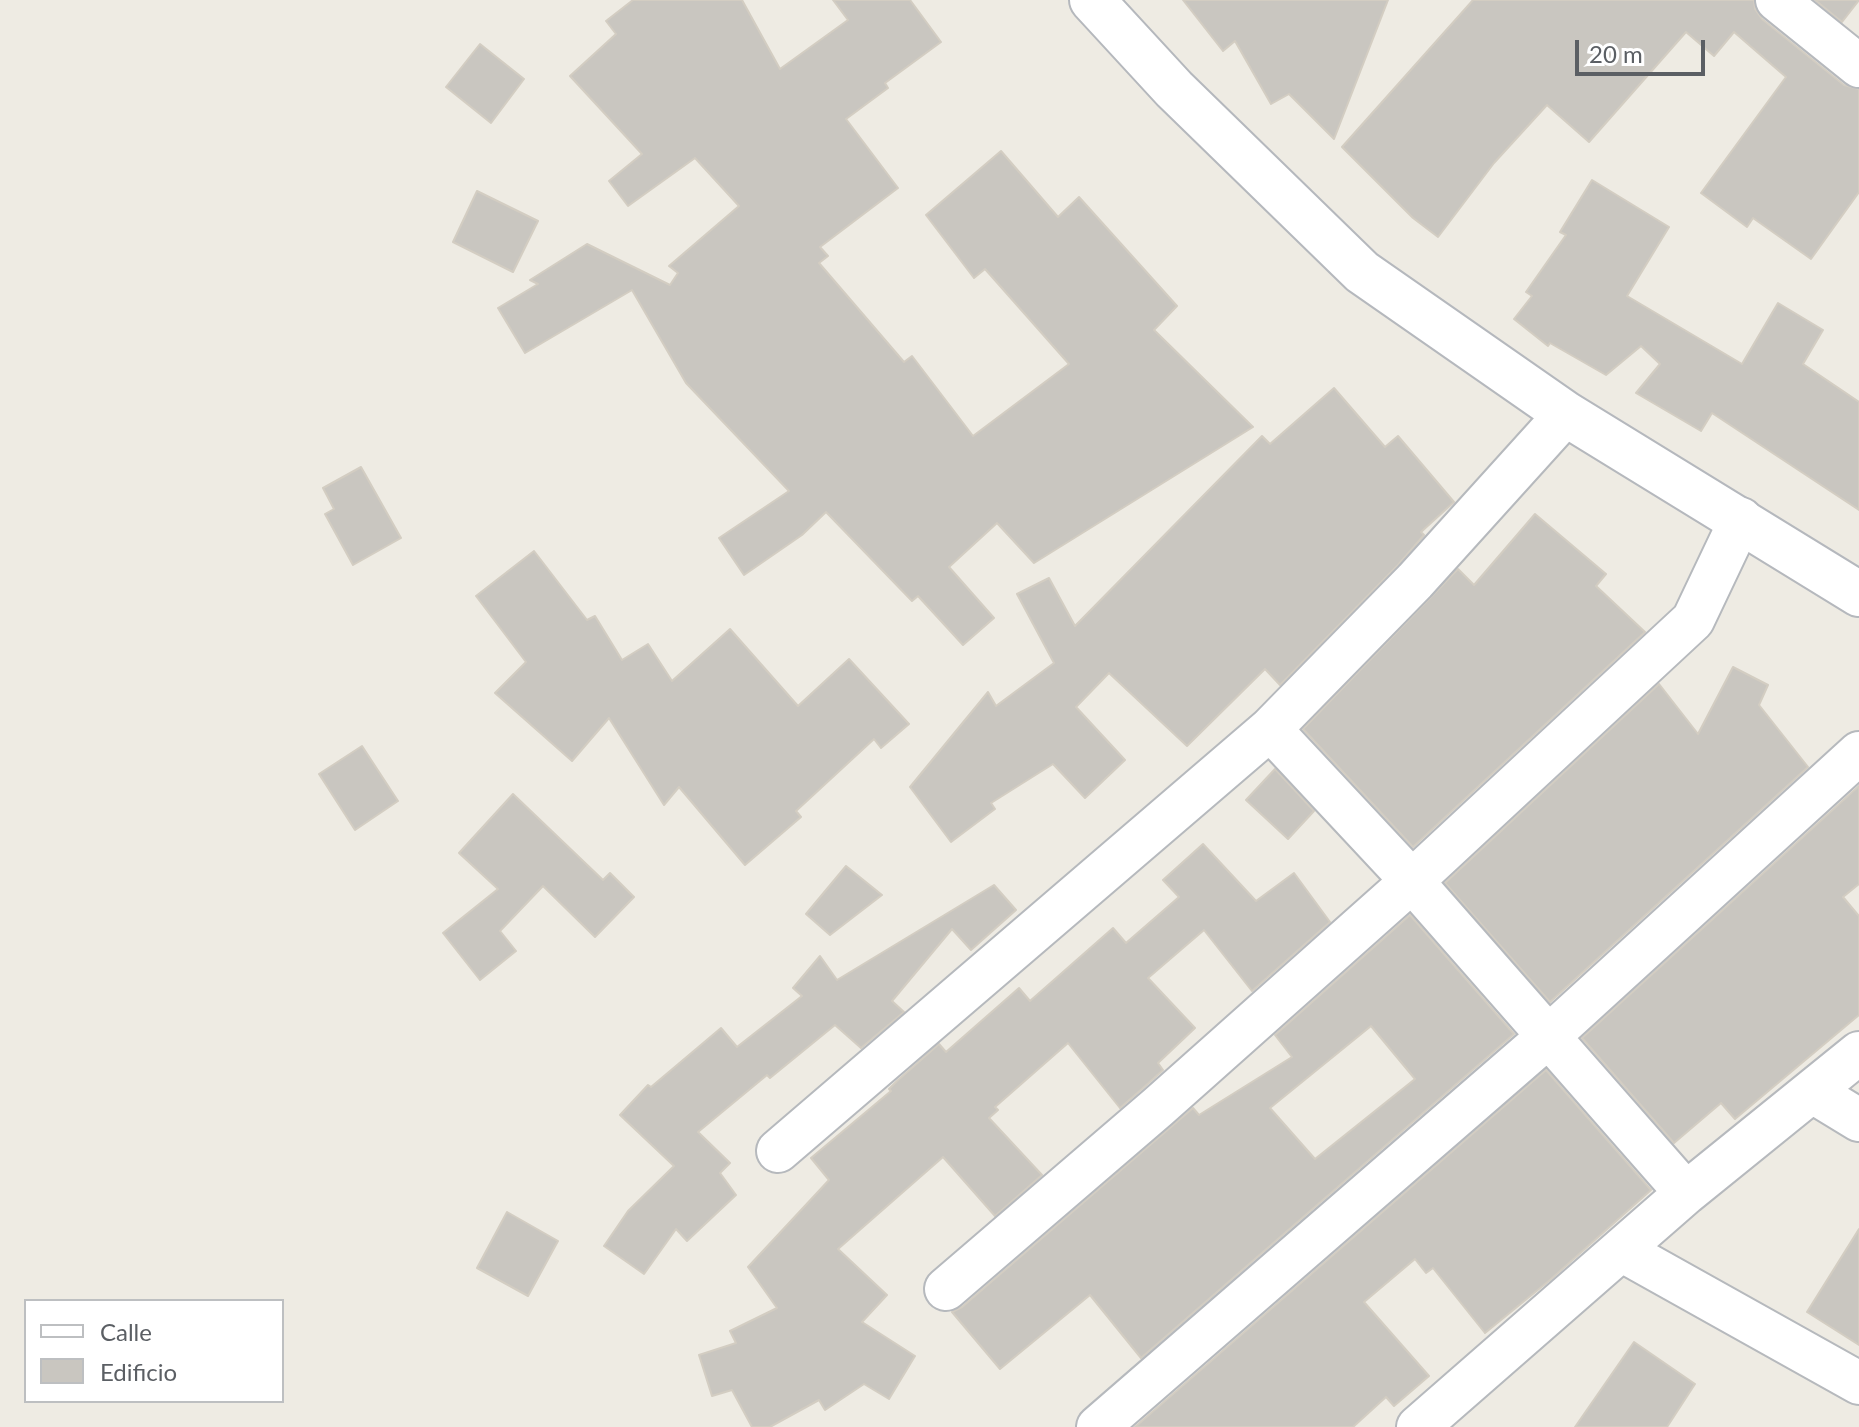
<!DOCTYPE html>
<style>
body{margin:0}
#map{position:relative;width:1859px;height:1427px;overflow:hidden;background:#eeebe3;font-family:Lato,sans-serif}
canvas{display:block}
.legend{position:absolute;left:24px;top:1299px;width:260px;height:104px;box-sizing:border-box;background:#fff;border:2px solid #bdbfc1;margin:0;padding:10px 14px;list-style:none;font-size:24px;color:#5b5f64}
.legend li{display:flex;align-items:center;gap:16px;height:40px}
.legend b{width:40px;border:2px solid #bdbfc1}
.scale{position:absolute;left:1575px;top:40px;width:130px;height:36px;box-sizing:border-box;border:4px solid #5b5f64;border-top:0;padding-left:10px;font-size:24px;line-height:28px;white-space:nowrap;color:#5b5f64;-webkit-text-stroke:6px #fff;paint-order:stroke}
</style>
<div id="map">
<canvas width="1859" height="1427"></canvas>
<ul class="legend">
<li><b style="height:10px;background:#fff"></b>Calle</li>
<li><b style="height:22px;background:#c9c6c0"></b>Edificio</li>
</ul>
<div class="scale">20 m</div>
</div>
<script>
const ctx = document.querySelector('canvas').getContext('2d');
ctx.lineJoin = 'round';
function fill(path, color) {
  ctx.fillStyle = color;
  ctx.fill(path, 'evenodd');
}
function stroke(path, color, width, dash) {
  ctx.strokeStyle = color;
  ctx.lineWidth = width;
  ctx.lineCap = dash ? 'butt' : 'round';
  ctx.setLineDash(dash || []);
  ctx.stroke(path);
}
const building = new Path2D(`
 M633 0H742L780 69 848 20 833 0H910L941 42 885 83 888 88 846 119 898 188 820 247 828 256 819 263 904 362 912 356 973 436 1069 364 985 269 974 278 926 215 1001 151 1058 217 1079 197 1177 306 1154 330 1253 427 1034 563 997 523 949 567 994 618 963 645 918 596 912 601 826 512 802 535 744 575 719 538 789 491 686 383 632 290 525 353 498 308 538 284 530 280 587 244 670 285 678 273 669 266 739 206 695 158 628 206 609 181 642 154 570 76 616 34 606 21Z
 M1183 0H1388L1334 139 1289 94 1271 104 1235 41 1223 51Z
 M1473 0H1754L1755 9 1762 19 1844 85 1859 89V192L1811 259 1753 218 1747 227 1701 193 1786 77 1734 32 1714 56 1686 32 1589 142 1547 105 1494 163 1438 237 1413 218 1342 147Z
 M1815 0H1859L1842 22Z
 M480 44 524 79 491 123 446 87Z
 M1592 180 1669 227 1627 296 1742 364 1778 303 1823 330 1803 364 1859 402V510L1712 413 1701 431 1636 393 1660 364 1641 346 1606 375 1550 343 1548 346 1514 319 1532 296 1526 292 1566 235 1560 232Z
 M477 191 538 221 513 272 453 242Z
 M1334 388 1385 447 1398 436 1454 502 1421 532 1424 535 1398 565 1280 685 1265 669 1187 746 1109 673 1076 707 1125 760 1085 798 1053 764 991 803 995 809 951 842 910 787 988 692 996 706 1054 663 1017 594 1049 578 1075 626 1262 436 1270 444Z
 M361 467 401 538 353 565 325 514 334 509 323 488Z
 M1535 514 1606 574 1596 586 1645 632 1413 847 1303 729 1458 569 1474 585Z
 M534 551 587 620 595 616 622 660 648 644 672 681 730 629 798 706 849 659 909 724 881 748 874 739 796 811 801 817 745 865 679 787 664 805 609 718 572 761 495 693 526 662 476 596Z
 M1733 667 1768 685 1759 705 1808 767 1550 1002 1445 883 1659 684 1698 734Z
 M362 746 398 801 355 830 319 774Z
 M1275 769 1314 811 1288 839 1246 800Z
 M1859 786V884L1843 897 1859 916V1015L1735 1119 1721 1103 1674 1143 1582 1038Z
 M513 794 603 880 610 873 634 897 595 937 543 886 500 931 516 951 480 980 443 933 498 889 459 853Z
 M1203 844 1256 901 1294 873 1330 922 1252 991 1204 930 1148 978 1195 1028 1158 1063 1163 1070 1142 1089 1120 1108 1068 1043 995 1107 998 1110 989 1118 1042 1175 995 1216 943 1157 838 1249 887 1295 862 1322 915 1356 889 1399 864 1384 825 1410 819 1400 770 1427H752L732 1390 712 1396 699 1355 736 1343 730 1331 777 1308 748 1267 829 1180 811 1158 891 1091 889 1089 897 1081 939 1044 946 1052 1019 988 1030 1001 1113 928 1126 943 1179 897 1163 880Z
 M846 866 882 895 830 935 806 914Z
 M994 885 1016 910 971 950 952 929 892 1001 904 1012 861 1048 835 1025 770 1078 767 1075 698 1132 730 1163 720 1173 736 1195 687 1241 676 1229 644 1274 604 1246 628 1211 674 1166 620 1115 648 1085 651 1087 721 1028 737 1047 802 996 793 988 820 956 837 980Z
 M1410 915 1514 1034 1141 1358 1090 1295 1000 1369 952 1312 962 1307 1193 1108 1199 1115 1292 1057 1275 1035ZM1371 1026 1415 1079 1315 1159 1270 1108Z
 M1546 1070 1651 1190 1550 1280 1485 1333 1433 1268 1426 1273 1415 1259 1364 1302 1429 1376 1394 1406 1386 1397 1353 1427H1135Z
 M507 1212 558 1241 528 1296 477 1268Z
 M1859 1229V1345L1807 1312Z
 M1634 1342 1695 1384 1667 1427H1575Z`);
fill(building, '#c9c6c0');
stroke(building, '#d3cdc2', 2);
const street = new Path2D(`
 M1777 0 1859 66
 M1270 729 1412 881 1686 1193
 M1813 1092 1859 1120
 M778 1151 1270 729 1415 581 1566 414
 M1621 1250 1859 1383
 M946 1289 1158 1107 1412 881 1693 620 1741 519
 M1098 1427 1550 1035 1859 753
 M1418 1427 1686 1193 1859 1053`);
const secondary = new Path2D(`
 M1092 0 1174 89 1362 272 1566 414 1859 594`);
stroke(street, '#b6b9bd', 46);
stroke(secondary, '#b5b8bd', 48);
stroke(street, '#fff', 42);
stroke(secondary, '#fff', 44);
</script>
